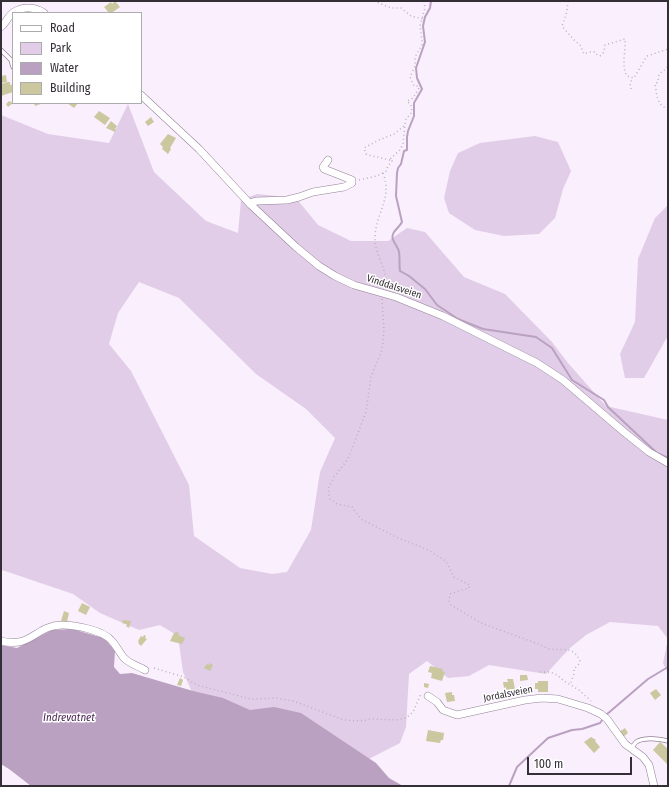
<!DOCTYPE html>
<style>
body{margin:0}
#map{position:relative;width:669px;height:787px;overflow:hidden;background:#faeffd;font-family:"Fira Sans Condensed",sans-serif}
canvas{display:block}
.frame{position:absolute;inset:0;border:2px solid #342e36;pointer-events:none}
.legend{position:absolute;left:12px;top:12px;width:130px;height:92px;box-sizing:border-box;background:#fff;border:1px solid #aeabaf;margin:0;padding:5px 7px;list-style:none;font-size:12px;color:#342e36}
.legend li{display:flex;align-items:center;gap:8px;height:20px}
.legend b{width:20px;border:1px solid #aeabaf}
.scale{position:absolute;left:527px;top:757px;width:105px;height:18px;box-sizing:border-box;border:2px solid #342e36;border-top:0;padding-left:5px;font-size:12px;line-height:14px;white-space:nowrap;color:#342e36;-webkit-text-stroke:3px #fff;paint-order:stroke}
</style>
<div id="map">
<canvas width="669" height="787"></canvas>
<div class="frame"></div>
<ul class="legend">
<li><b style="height:5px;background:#fff"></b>Road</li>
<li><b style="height:11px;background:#e1cde7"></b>Park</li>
<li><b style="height:11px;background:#baa1c1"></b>Water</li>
<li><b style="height:11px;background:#cbc79e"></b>Building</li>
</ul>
<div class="scale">100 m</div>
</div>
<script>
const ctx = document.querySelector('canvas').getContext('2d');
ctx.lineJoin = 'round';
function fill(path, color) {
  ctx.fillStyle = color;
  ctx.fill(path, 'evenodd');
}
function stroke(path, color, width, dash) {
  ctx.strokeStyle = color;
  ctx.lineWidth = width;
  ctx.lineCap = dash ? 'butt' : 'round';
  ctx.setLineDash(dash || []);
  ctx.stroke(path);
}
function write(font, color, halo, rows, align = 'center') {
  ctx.font = font + ' "Fira Sans Condensed",sans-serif';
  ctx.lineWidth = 3;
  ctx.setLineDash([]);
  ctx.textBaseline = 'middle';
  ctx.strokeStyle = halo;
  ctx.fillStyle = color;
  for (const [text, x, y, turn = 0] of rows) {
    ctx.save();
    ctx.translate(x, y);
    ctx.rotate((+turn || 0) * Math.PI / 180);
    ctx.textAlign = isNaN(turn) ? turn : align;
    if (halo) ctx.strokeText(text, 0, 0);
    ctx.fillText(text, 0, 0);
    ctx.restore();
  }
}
fill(new Path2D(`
 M128 104 154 172 206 221 238 233 241 200 257 194 296 198 318 225 351 241H388L407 228 425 232 464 277 505 294 552 342 568 363 606 406 668 420V674L663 663 668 639 658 626 610 622 586 635 570 648 546 674 489 665 469 676 448 678 427 661 409 674 406 727 400 743 361 763 197 703 183 672 178 636 160 625 139 630 100 613 73 594 2 570 1 568V115L48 134 109 143ZM139 282 179 298 256 374 306 409 335 438 320 472 311 530 287 572 272 574 240 568 194 536 189 485 131 371 109 344 118 313Z
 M535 136 558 142 571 171 563 189 555 218 539 234 504 236 475 230 449 213 444 198 450 171 458 153 480 143Z
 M668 205V338L666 339 644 378H625L620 354 635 322 638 259 655 218Z`), '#e1cde7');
fill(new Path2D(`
 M72 629 104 638 115 651 114 667 120 674 132 673 193 691 223 698 250 710 274 707 301 713 376 763 389 778 403 786H31L9 769 1 764V645L17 648 52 630Z`), '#baa1c1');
stroke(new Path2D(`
 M431 1 430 8 425 17 423 26 425 42 416 68 417 78 422 89 414 103V116L408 131 407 137V150L404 151 401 164 398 168 397 173 396 196 402 222C400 226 397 228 394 232 389 240 398 245 399 252 400 258 399 265 400 271L409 276 425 289 437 305 458 319 483 329 536 337 552 348 572 380 604 400 608 407 657 453 668 458
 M606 715 648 679 668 667
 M509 786 517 767 548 738 572 730 582 729 600 723 603 719`), '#baa1c1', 2);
fill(new Path2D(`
 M115 1 120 7 113 12 114 13H109L104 7 111 2 112 4Z
 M6 75 7 82 1 83V76Z
 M8 82H10V85L13 84V92L1 96V84Z
 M9 101 13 103 8 107 6 104Z
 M34 103H43L35 106Z
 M67 103H78L74 108Z
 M99 111 110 118 105 125 94 117Z
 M151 117 154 122 148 126 145 122Z
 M111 121 117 126 115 129 116 130 115 132 106 128Z
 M168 134 176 138 170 148 171 149 168 154 162 149 163 147 160 144Z
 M82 603 90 607 86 615 78 611Z
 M64 611 69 613 67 622 61 621Z
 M123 620 131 621 129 628 126 626 127 624 122 623Z
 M176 632 179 633 178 635 185 638 182 644 170 641 174 633H175Z
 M144 635 146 636 145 638 147 639 141 646 138 643 139 642 138 641 141 636 143 637Z
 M210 663 213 665 210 671 204 668 207 664 209 665Z
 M430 666 443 669 442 671 445 672 442 681 431 678 432 673 428 672Z
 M520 675H527L528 680 520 681Z
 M180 678 183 680 181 686 177 685Z
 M507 679H513L515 689 506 690V687L504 688 503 682H508Z
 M538 681H548V692H538V689H535V683H538Z
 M424 683 429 684 428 688 424 687Z
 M656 689 661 695 655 700 650 693Z
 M452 692V695H454L455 701 447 702 445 693Z
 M625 728 628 733 623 737 619 732Z
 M428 730 444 733 443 740H441L440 743 426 741Z
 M591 737 596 740 595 741 600 747 594 753 584 742Z
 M660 742 668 749V765L653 750Z`), '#cbc79e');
const service = new Path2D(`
 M1 50 11 60 13 67
 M631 749C633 746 635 742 638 741 645 737 660 739 668 741`);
const minor = new Path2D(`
 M1 27C6 23 8 16 14 12 23 6 36 7 44 13
 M141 95 199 149 251 205 296 247 319 266 335 276 354 285 396 297 443 316 537 363 563 380 624 432 649 452 668 463
 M251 205 253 202 257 201 287 200 299 197 313 192 344 187 352 183V180L324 169 323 167 328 160
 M1 641C31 649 36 625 62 625 75 625 102 630 111 640 116 645 119 652 124 658 130 664 138 666 145 670
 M428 696 437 702 443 710 457 715 525 700 542 698 558 699 588 708 601 714 607 719 625 744 643 757 649 765 654 786`);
stroke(service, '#928296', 5);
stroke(minor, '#928296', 8);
stroke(new Path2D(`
 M374 1 391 8H401L411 16 423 19
 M568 1C567 12 566 16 562 26L573 39 580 45 584 54 589 52H595L596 54 600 56 604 52 605 45 625 39C626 50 621 67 627 76L634 78 647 56 668 49
 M668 63 667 68 659 74 658 82 655 84C657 94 656 105 668 109
 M631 89 630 83 633 78
 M390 160 368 155 366 154 364 148 379 140 394 134 404 126
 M383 173C393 199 375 213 375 239 374 254 390 273 385 287
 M359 180 377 176 386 171 388 166 392 161 390 160 391 158 400 150 403 144 405 124 406 119 412 112 411 105 407 101 413 98 419 88 418 86H414L410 77 415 66V57L422 45V41L420 26 425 8 424 1
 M382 299 384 330 382 350 371 377 366 412 348 459 334 477 328 489 330 499 337 504 352 507 361 519 394 536 428 550 446 561 454 577 470 585 469 588 450 594 449 601 451 605 481 623 541 645C543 646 546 648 549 649 563 651 573 645 580 661L579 664 574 669V674L570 685
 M154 668 184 677 197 685 251 699 276 698 293 701 344 720 361 721 372 719 396 720 406 718 413 712 421 694
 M540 672H550L557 675 564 681 579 690 591 701`), '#bab1bd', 1.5, [1, 3]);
stroke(service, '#fff', 3.5);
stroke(minor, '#fff', 7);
write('10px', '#342e36', '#fff', [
 ["Vinddalsveien",394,287,18],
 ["Jordalsveien",508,694,-11]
]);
write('italic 11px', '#4a2853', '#fff', [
 ["Indrevatnet",69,718]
]);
</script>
